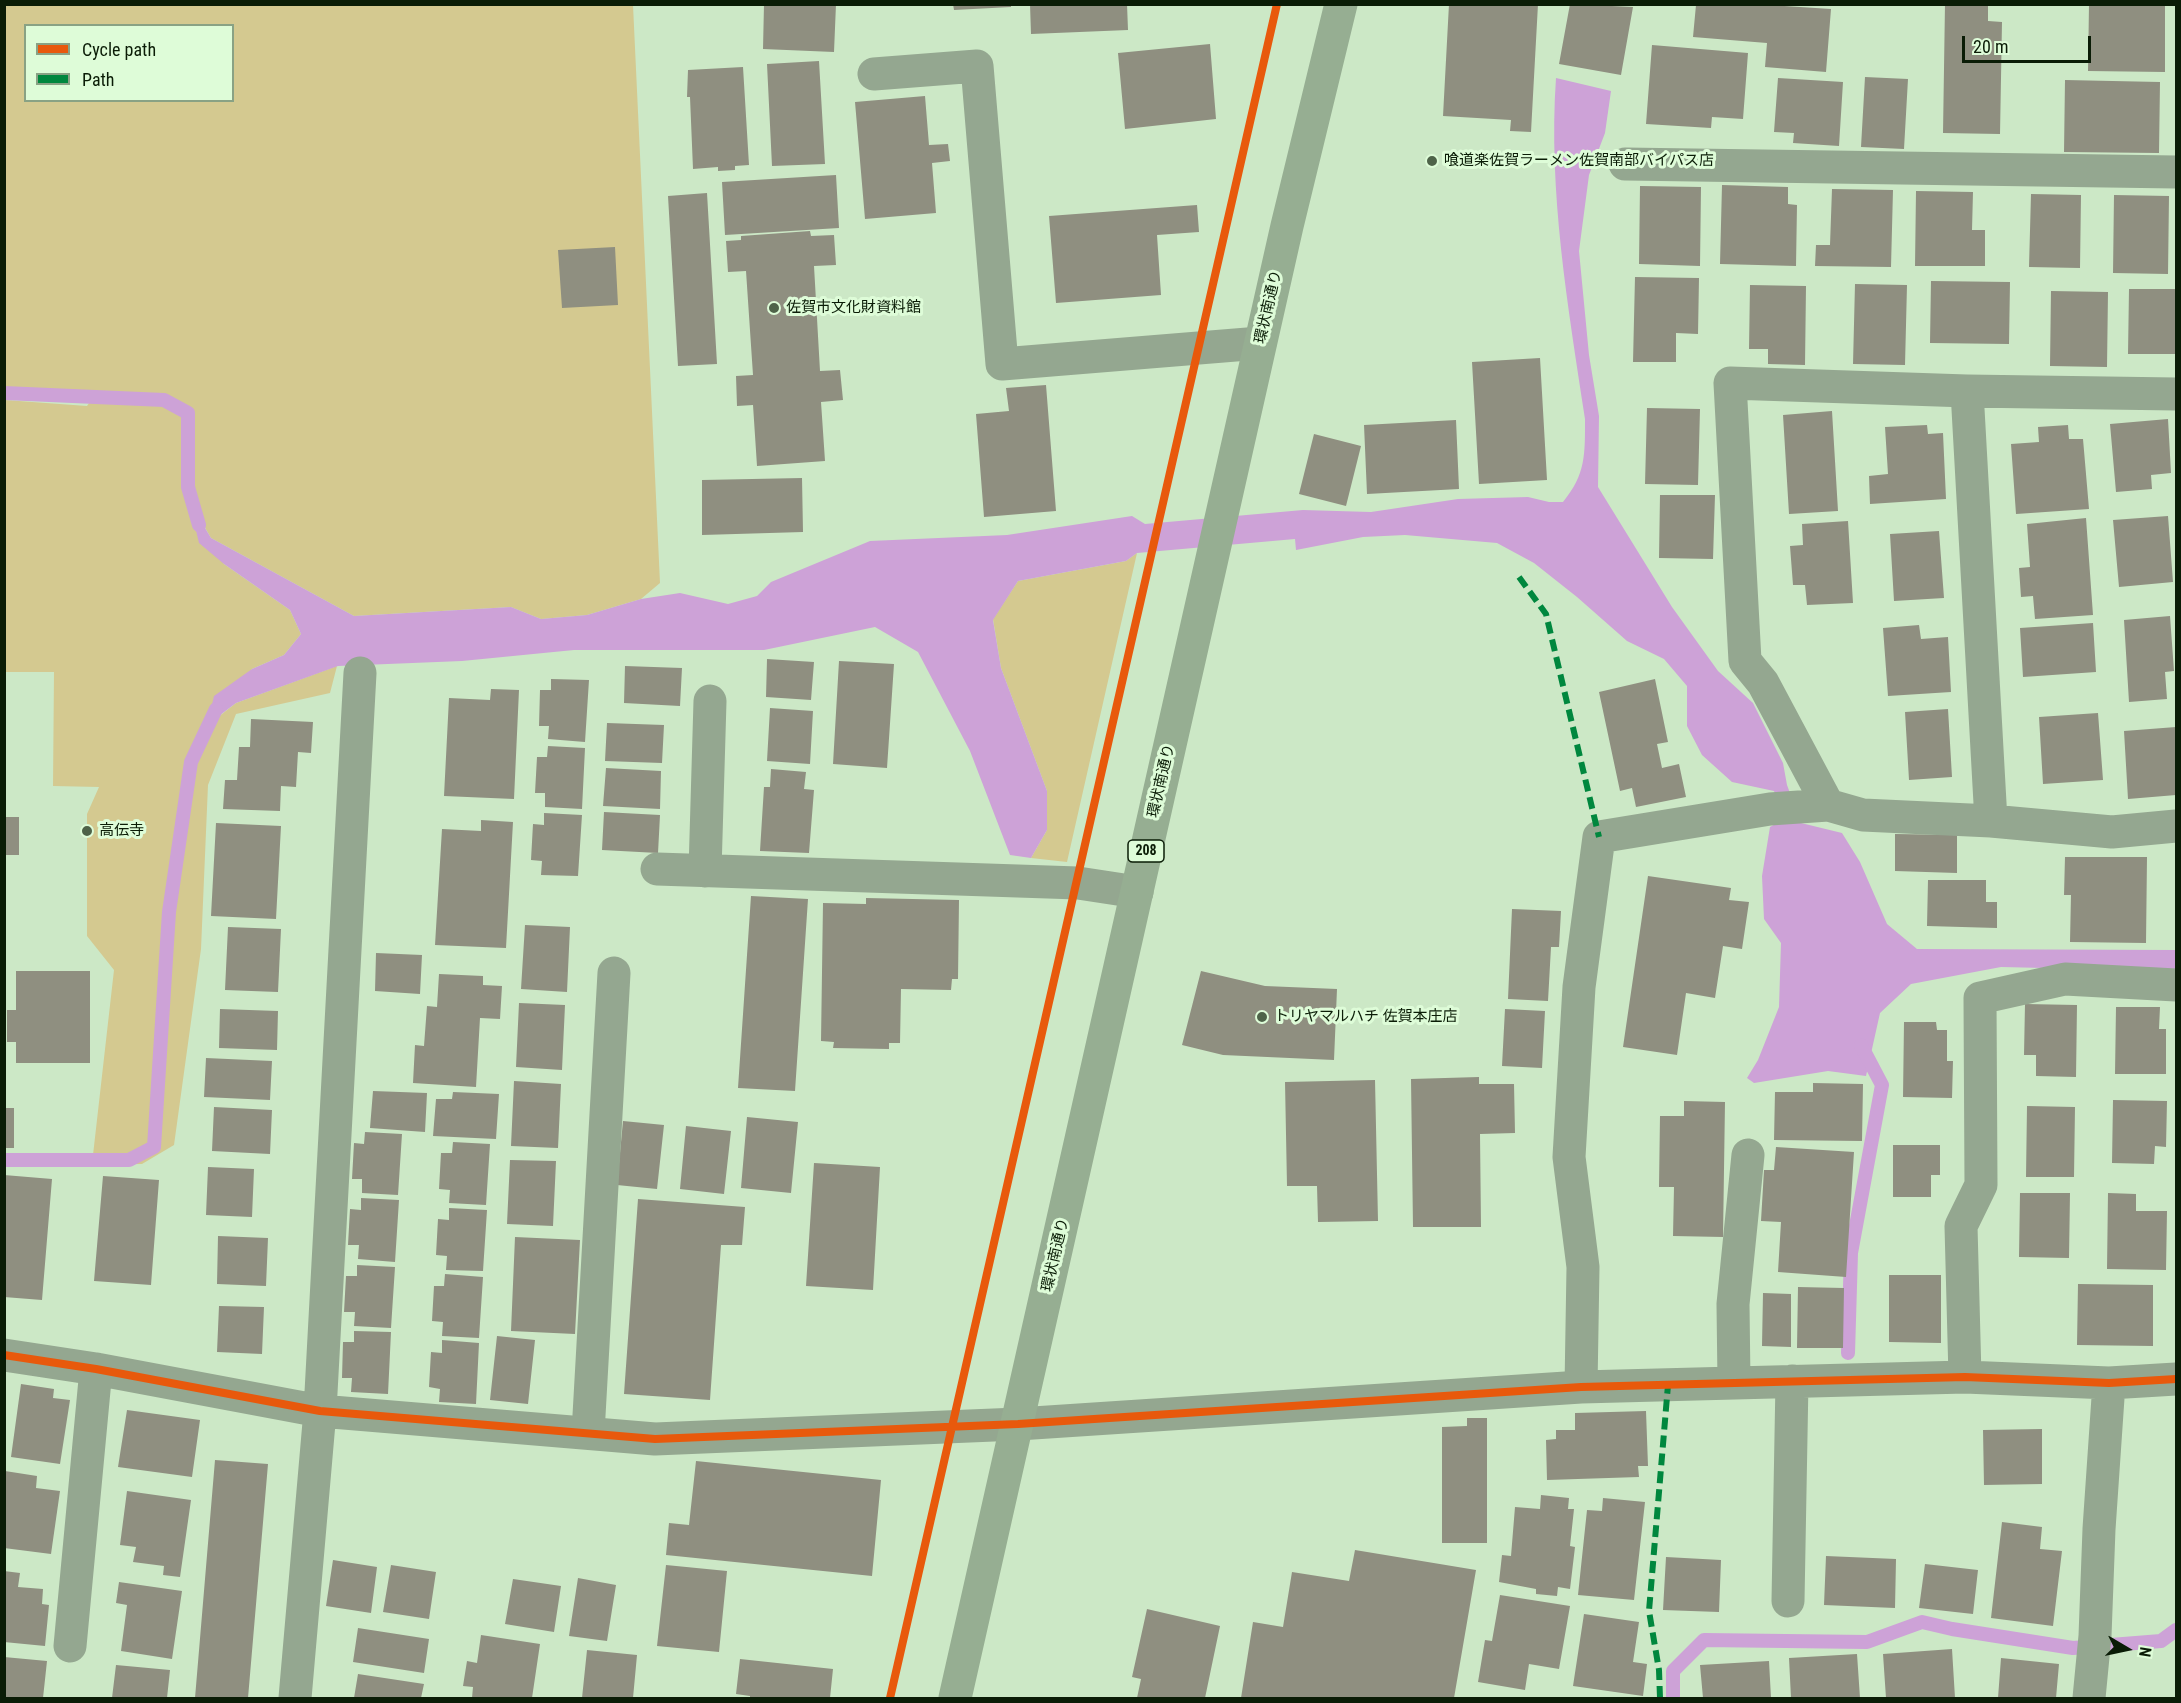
<!DOCTYPE html>
<meta charset="utf-8">
<style>
body{margin:0}
#map{position:relative;width:2181px;height:1703px;overflow:hidden;background:#cce8c6;font-family:"Roboto Condensed",sans-serif}
canvas{display:block}
.frame{position:absolute;inset:0;border:6px solid #0a1c06;pointer-events:none}
.legend{position:absolute;left:24px;top:24px;width:210px;height:78px;box-sizing:border-box;background:#defcd8;border:2px solid #89a284;margin:0;padding:8px 10px;list-style:none;font-size:18px;color:#0a1c06}
.legend li{display:flex;align-items:center;gap:12px;height:30px}
.legend b{width:30px;border:2px solid #89a284}
.north{position:absolute;left:2097px;top:1619px;width:60px;height:60px;-webkit-text-stroke:4px #defcd8;paint-order:stroke;rotate:99deg;font-size:16px;font-weight:700;line-height:24px;text-align:center;color:#0a1c06}
.north::after{content:'';display:block;margin:auto;width:21px;height:27px;background:#0a1c06;clip-path:polygon(50% 0,100% 100%,50% 72%,0 100%)}
.scale{position:absolute;left:1962px;top:36px;width:129px;height:27px;box-sizing:border-box;border:3px solid #0a1c06;border-top:0;padding-left:8px;font-size:18px;line-height:21px;white-space:nowrap;color:#0a1c06;-webkit-text-stroke:4px #defcd8;paint-order:stroke}
</style>
<div id="map">
<canvas width="2181" height="1703"></canvas>
<div class="frame"></div>
<ul class="legend">
<li><b style="height:8px;background:#e8590c"></b>Cycle path</li>
<li><b style="height:8px;background:#00873e"></b>Path</li>
</ul>
<div class="north">N</div>
<div class="scale">20 m</div>
</div>
<script>
const ctx = document.querySelector('canvas').getContext('2d');
ctx.lineJoin = 'round';
function fill(path, color) {
  ctx.fillStyle = color;
  ctx.fill(path, 'evenodd');
}
function stroke(path, color, width, dash) {
  ctx.strokeStyle = color;
  ctx.lineWidth = width;
  ctx.lineCap = dash ? 'butt' : 'round';
  ctx.setLineDash(dash || []);
  ctx.stroke(path);
}
function write(font, color, halo, rows, align = 'center') {
  ctx.font = font + ' "Roboto Condensed","Noto Sans JP",sans-serif';
  ctx.lineWidth = 6;
  ctx.setLineDash([]);
  ctx.textBaseline = 'middle';
  ctx.strokeStyle = halo;
  ctx.fillStyle = color;
  for (const [text, x, y, turn = 0] of rows) {
    ctx.save();
    ctx.translate(x, y);
    ctx.rotate((+turn || 0) * Math.PI / 180);
    ctx.textAlign = isNaN(turn) ? turn : align;
    if (halo) ctx.strokeText(text, 0, 0);
    ctx.fillText(text, 0, 0);
    ctx.restore();
  }
}
fill(new Path2D(`
 M5 5H633L660 583 641 599 587 615 541 619 511 607 354 616 211 538 191 503 224 564 290 610 301 634 284 655 252 669 208 725 236 703 337 666 330 693 236 714 208 785 201 949 174 1145 142 1164 5 1166V1156L93 1155 114 970 87 936V814L99 787 53 786 54 672H4L5 400 87 406 94 396 5 390ZM26 26H232V100H26Z
 M1137 553 1067 862 1031 858 1047 830V791L1001 668 993 619 1018 581 1126 561Z`), '#d4c990');
fill(new Path2D(`
 M1556 78 1611 91 1605 133 1589 175 1579 251 1589 355 1599 416 1598 487 1672 607 1718 671 1753 703 1783 763 1787 785 1801 823 1842 833 1860 862 1887 924 1917 949 2176 950V971L2001 967 1911 984 1880 1013 1866 1076 1828 1071 1754 1083 1747 1078 1758 1060 1779 1007 1781 943 1764 919 1762 876 1770 827 1784 819 1774 791 1732 782 1702 755 1687 726V686L1664 659 1627 641 1577 597 1534 563 1497 543 1405 535 1363 537 1296 550 1295 539 1137 553 1126 561 1018 581 993 620 1001 668 1047 791V830L1031 858 1010 855 970 751 918 652 875 627 764 650H574L462 661 338 666 236 703 207 725 214 696 252 669 284 655 301 634 290 610 224 564 199 543 189 501 211 538 354 616 511 607 541 619 587 615 641 599 680 593 728 604 757 596 771 582 870 541 1007 535 1132 516 1145 524 1303 510 1371 512 1458 499 1528 497 1549 502H1563C1586 474 1585 454 1585 419 1568 306 1548 192 1556 78Z`), '#cda2d7');
stroke(new Path2D(`
 M4 393 164 400 188 413V487L199 525
 M4 1160H129L154 1147 169 912 191 762 216 709
 M1848 1353 1851 1253 1882 1085 1861 1045
 M1673 1698V1671L1704 1640 1867 1642 1922 1622 1952 1629 2073 1648 2161 1641 2176 1630`), '#cda2d7', 14);
fill(new Path2D(`
 M764 4H836L834 52 763 49Z
 M953 4H1011V7L954 10Z
 M1030 4H1127L1128 30 1031 34Z
 M1449 4H1538L1531 132 1510 131 1511 120 1443 116Z
 M1570 4 1633 7 1621 75 1559 64Z
 M1945 4 1988 5V21L2002 22 2000 134 1943 133Z
 M2089 4 2165 5V72L2088 71Z
 M1696 5H1769L1831 9 1826 72 1765 67 1767 43 1693 37Z
 M1210 44 1216 119 1125 129 1118 53Z
 M1652 45 1748 53 1743 119 1712 117 1711 128 1646 124Z
 M819 61 825 164 772 166 767 64Z
 M743 67 749 165 735 166V170L718 171V167L693 169 690 97H687L688 70Z
 M1865 77 1908 79 1904 149 1861 147Z
 M1778 78 1843 82 1839 146 1793 143 1794 133 1774 132Z
 M2065 80 2160 82 2159 153 2064 152Z
 M925 96 929 145 948 144 950 161 932 163 936 213 865 219 855 102Z
 M836 175 839 228 725 235 722 182Z
 M1722 185 1788 187V204L1797 205 1796 266 1720 264Z
 M1640 186 1701 187 1700 266 1639 264Z
 M1832 189 1893 190 1891 267 1815 266 1816 245H1830Z
 M1916 191 1973 192 1972 230H1985V266H1915Z
 M707 193 717 364 678 366 668 196Z
 M2031 194 2081 195 2080 268 2029 267Z
 M2114 195 2169 196 2168 274 2113 273Z
 M1197 205 1199 232 1157 235 1161 295 1056 303 1049 216Z
 M810 231 811 236 834 235 836 265 814 266 820 371 840 370 843 400 821 402 825 461 757 466 753 405 737 406 736 376 753 375 746 271 728 272 726 241 741 240V236Z
 M615 247 618 305 562 308 558 250Z
 M1635 277 1699 278 1698 334 1676 333V362H1633Z
 M1931 281 2010 282 2009 344 1930 343Z
 M1855 284 1907 285 1905 365 1853 364Z
 M1750 285 1806 286 1805 365 1768 364V349H1749Z
 M2129 289H2176V354H2128Z
 M2051 291 2108 292 2107 367 2050 366Z
 M1540 358 1547 480 1479 484 1472 362Z
 M1046 385 1056 511 984 517 976 414 1009 411 1006 388Z
 M1647 408 1700 409 1698 485 1645 484Z
 M1832 411 1838 511 1789 514 1783 415Z
 M2168 419 2171 473 2151 475 2152 489 2116 492 2110 424Z
 M1456 420 1459 489 1367 494 1364 425Z
 M1927 425 1928 434 1943 433 1946 499 1870 504 1869 476 1888 474 1885 427Z
 M2068 425 2069 439H2083L2089 509 2016 514 2011 444 2039 442 2038 427Z
 M1314 434 1361 446 1346 506 1299 494Z
 M802 478 803 532 702 535V480Z
 M1660 495H1715L1713 559 1659 558Z
 M2168 516 2173 582 2119 587 2113 520Z
 M2086 518 2093 615 2035 619 2033 596 2021 597 2019 568 2030 567 2027 524Z
 M1848 521 1853 603 1807 605 1805 585H1793L1790 546 1803 545 1802 524Z
 M1939 531 1944 598 1894 601 1890 534Z
 M2170 616 2174 671 2165 672 2167 699 2129 702 2124 620Z
 M2093 623 2096 672 2023 677 2020 628Z
 M1919 625 1921 639 1948 637 1951 692 1888 696 1883 628Z
 M767 659 814 662 811 700 766 697Z
 M839 661 894 664 887 768 833 764Z
 M625 666 682 668 680 706 624 703Z
 M551 679 589 680 585 742 548 739 549 726H539L540 690H551Z
 M1655 679 1668 742 1657 744 1662 768 1679 764 1686 797 1636 807 1632 788 1620 791 1599 692Z
 M491 689 519 690 514 799 444 796 449 698 490 700Z
 M770 708 813 711 810 764 767 761Z
 M1948 709 1952 777 1909 780 1905 712Z
 M2098 713 2103 780 2043 784 2039 717Z
 M251 719 313 722 311 753 298 752 296 787 281 786 280 811 223 809 225 780H237L239 747H250Z
 M607 723 664 725 662 763 605 761Z
 M2176 727V795L2128 799 2124 731Z
 M548 746 585 748 582 809 545 807V793H535L537 757H547Z
 M606 768 661 771 660 809 603 806Z
 M771 769 806 772 804 789 814 790 809 853 760 851 764 787H770Z
 M604 812 660 815 658 853 602 850Z
 M544 813 582 815 578 876 541 875 542 861 531 860 533 824 544 825Z
 M4 817H19V855H4Z
 M481 820 513 822 506 948 435 945 442 829 481 831Z
 M216 823 281 826 276 919 211 916Z
 M1895 834 1957 835V873L1895 871Z
 M2065 857H2147L2146 943 2070 942 2071 895H2064Z
 M1648 876 1731 888 1729 900 1749 902 1742 949 1723 946 1715 998 1686 993 1677 1055 1623 1047Z
 M1928 880H1986V902H1997V928L1927 926Z
 M751 896 808 899 795 1091 738 1088Z
 M866 898 959 900 958 979H952L951 990 901 989 900 1043H889V1049L833 1048 834 1042 821 1041 823 903 866 904Z
 M1512 909 1561 911 1559 947H1551L1548 1001 1508 999Z
 M525 925 570 927 567 992 521 989Z
 M228 927 281 929 278 992 225 990Z
 M376 953 422 955 420 994 375 991Z
 M16 971H90V1063H16V1042H7V1010H16Z
 M1201 971 1265 986 1337 989 1334 1060 1223 1055 1182 1045Z
 M439 974 483 976V985L502 986 500 1019 480 1018 476 1087 413 1083 415 1045 424 1046 427 1006 437 1007Z
 M519 1003 565 1005 562 1070 516 1067Z
 M2025 1004 2077 1005 2076 1077 2036 1076V1055H2024Z
 M2116 1007H2160L2159 1029H2166V1074H2115Z
 M220 1009 278 1011 277 1050 219 1048Z
 M1505 1009 1545 1011 1542 1068 1502 1066Z
 M1904 1022H1936L1937 1030H1947V1061H1953L1952 1098 1903 1097Z
 M206 1058 272 1061 270 1100 204 1097Z
 M1479 1077V1084H1514L1515 1133 1480 1134 1481 1227H1413L1411 1079Z
 M1375 1080 1378 1221 1318 1222 1317 1186H1287L1285 1082Z
 M514 1081 561 1084 558 1148 511 1146Z
 M1813 1083 1863 1084 1862 1141 1774 1140 1775 1092H1813Z
 M373 1091 427 1093 425 1132 370 1128Z
 M453 1092 499 1094 496 1139 433 1136 436 1099H452Z
 M2113 1100 2167 1101 2166 1147 2155 1146 2154 1164 2112 1163Z
 M1684 1101 1725 1102 1723 1237 1673 1236 1674 1187H1659L1660 1116H1684Z
 M2027 1106 2075 1107 2074 1177H2026Z
 M214 1107 272 1110 270 1154 212 1151Z
 M4 1108H14V1148H4Z
 M747 1117 798 1122 791 1193 741 1188Z
 M623 1121 664 1125 657 1189 617 1185Z
 M686 1126 731 1131 724 1194 680 1189Z
 M365 1132 402 1134 398 1195 362 1193V1179H352L354 1143 364 1144Z
 M453 1142 490 1144 486 1205 449 1203 450 1190 439 1189 441 1153H452Z
 M1893 1145H1940V1175H1931V1197H1893Z
 M1776 1147 1854 1152 1846 1277 1778 1272 1781 1222 1761 1221 1764 1170H1774Z
 M510 1160 556 1161 553 1226 507 1224Z
 M814 1163 880 1167 873 1290 806 1286Z
 M208 1167 254 1169 252 1217 206 1215Z
 M4 1175 52 1179 42 1300 4 1297Z
 M103 1176 159 1180 151 1285 94 1281Z
 M2020 1193H2070L2069 1258 2019 1257Z
 M2108 1193 2136 1194V1211H2167L2166 1270 2107 1269Z
 M361 1198 399 1200 395 1262 358 1259 359 1245H348L350 1209 361 1210Z
 M638 1199 745 1207 742 1245H721L710 1400 624 1394Z
 M449 1208 487 1210 483 1271 446 1270 447 1256 436 1255 438 1219 449 1220Z
 M218 1236 268 1238 266 1286 217 1284Z
 M515 1237 580 1240 575 1334 511 1331Z
 M357 1265 395 1267 391 1328 354 1326 355 1312H344L346 1276H357Z
 M445 1274 483 1277 479 1338 442 1336 443 1322 432 1321 434 1286H444Z
 M1889 1275H1941V1343L1889 1342Z
 M2078 1284 2153 1285V1346L2077 1345Z
 M1798 1287 1844 1288 1843 1348H1797Z
 M1763 1293 1791 1294V1347L1762 1346Z
 M219 1306 264 1307 262 1354 217 1352Z
 M354 1331 391 1332 388 1394 351 1392 352 1378H342L343 1342H354Z
 M497 1336 535 1340 528 1404 490 1400Z
 M442 1340 479 1343 476 1404 439 1402 440 1389 429 1387 431 1352 442 1353Z
 M21 1384 54 1389 53 1398 70 1400 60 1464 11 1457Z
 M127 1410 200 1420 192 1477 118 1467Z
 M1646 1411 1648 1466H1638L1639 1477 1547 1480 1546 1440 1556 1439V1430H1575V1413Z
 M1467 1418H1487V1543H1442V1427L1467 1426Z
 M2042 1429V1484L1984 1485 1983 1430Z
 M215 1460 268 1464 248 1698H195Z
 M696 1461 881 1480 872 1576 666 1555 669 1523 689 1525Z
 M5 1471 37 1476 36 1488 60 1491 51 1554 4 1548Z
 M127 1491 191 1500 180 1577 163 1575 164 1566 133 1562 136 1547 120 1545Z
 M1541 1495 1569 1498 1568 1509H1574L1570 1546 1575 1547 1570 1589 1558 1587 1557 1596 1536 1594V1589L1499 1582 1502 1555 1511 1556 1515 1507 1540 1509Z
 M1603 1498 1645 1502 1634 1600 1578 1595 1587 1510 1602 1511Z
 M2002 1522 2042 1527 2040 1549 2062 1551 2053 1626 1991 1618Z
 M1355 1550 1476 1570 1454 1698H1241L1253 1622 1283 1627 1292 1572 1349 1581Z
 M1826 1556 1896 1559 1895 1608 1824 1605Z
 M1666 1557 1721 1560 1719 1612 1663 1610Z
 M333 1560 377 1567 371 1613 326 1606Z
 M1925 1564 1978 1570 1973 1614 1919 1608Z
 M391 1565 436 1572 429 1619 383 1612Z
 M666 1565 727 1571 719 1652 657 1646Z
 M4 1571 20 1573 18 1587 43 1589 42 1604 49 1605 45 1646 4 1642Z
 M578 1578 616 1585 607 1641 569 1636Z
 M513 1579 561 1586 554 1632 505 1624Z
 M119 1582 182 1591 172 1659 121 1651 127 1605 116 1603Z
 M1500 1595 1570 1606 1559 1669 1529 1664 1525 1690 1478 1682 1485 1640 1492 1641Z
 M1147 1609 1220 1626 1205 1698H1137L1141 1679 1132 1677Z
 M1584 1614 1639 1622 1633 1662 1647 1664 1643 1696 1573 1686Z
 M358 1628 429 1639 424 1673 353 1662Z
 M481 1635 540 1644 532 1698H472L473 1687 463 1686 467 1661 477 1663Z
 M1952 1649 1955 1698H1886L1883 1654Z
 M587 1650 637 1655 633 1698H582Z
 M1857 1654 1860 1698H1791L1789 1658Z
 M4 1657 47 1661 43 1698H4Z
 M2001 1658 2059 1664 2056 1698H1998Z
 M740 1659 833 1669 830 1698H750V1696L736 1694Z
 M1769 1661 1771 1698H1703L1700 1665Z
 M116 1665 170 1670 167 1698H112Z
 M358 1674 424 1684 421 1698H354Z`), '#8f8f80');
stroke(new Path2D(`
 M874 74 977 66 1002 364 1260 343
 M1625 164 2176 172
 M1967 391 1991 821
 M2176 394 1967 391 1730 383 1745 661 1763 683 1828 805 1863 815 1991 821 2112 832 2176 826
 M657 869 1078 883 1137 892
 M705 871 710 701
 M4 1355 96 1369 320 1411 655 1439 1018 1424 1581 1387 1965 1377 2109 1383 2176 1379
 M1965 1377 1961 1226 1981 1185 1980 998 2065 979 2176 985
 M1734 1383 1733 1304 1748 1155
 M1581 1387 1583 1267 1569 1157 1579 987 1599 837 1770 809 1828 805
 M588 1433 614 973
 M1788 1601 1792 1381
 M70 1646 96 1369
 M295 1698 320 1411 360 673
 M2089 1698 2095 1636 2099 1529 2109 1383`), '#94a790', 33);
stroke(new Path2D(`
 M955 1698 1287 226 1341 4`), '#96ae92', 33);
stroke(new Path2D(`
 M1519 577 1546 614 1599 837
 M1660 1698 1659 1670 1649 1611 1668 1385`), '#00873e', 6, [12, 6]);
stroke(new Path2D(`
 M4 1355 96 1369 320 1411 655 1439 1018 1424 1581 1387 1965 1377 2109 1383 2176 1379
 M890 1698 1277 4`), '#e8590c', 8);
for (const [x, y, r, color] of [
 [1432,161,6,"#4e6349"],
 [774,308,6,"#4e6349"],
 [87,831,6,"#4e6349"],
 [1262,1017,6,"#4e6349"]
]) {
  const dot = new Path2D();
  dot.arc(x, y, r, 0, 2 * Math.PI);
  ctx.fillStyle = color;
  ctx.fill(dot);
  stroke(dot, '#defcd8', 2);
}
for (const [x, y, w] of [
 [1146,851,36]
]) {
  const box = new Path2D();
  box.roundRect(x - w / 2, y - 11, w, 22, 4.5);
  ctx.fillStyle = '#defcd8';
  ctx.fill(box);
  stroke(box, '#0a1c06', 1.5);
}
write('bold 14px', '#0a1c06', null, [
 ["208",1146,851]
]);
write('15px', '#0a1c06', '#defcd8', [
 ["喰道楽佐賀ラーメン佐賀南部バイパス店",1444,161],
 ["佐賀市文化財資料館",786,308],
 ["高伝寺",99,831],
 ["トリヤマルハチ 佐賀本庄店",1274,1017]
], 'left');
write('15px', '#0a1c06', '#defcd8', [
 ["環状南通り",1269,307,-77],
 ["環状南通り",1162,781,-77],
 ["環状南通り",1056,1255,-77]
]);
</script>
